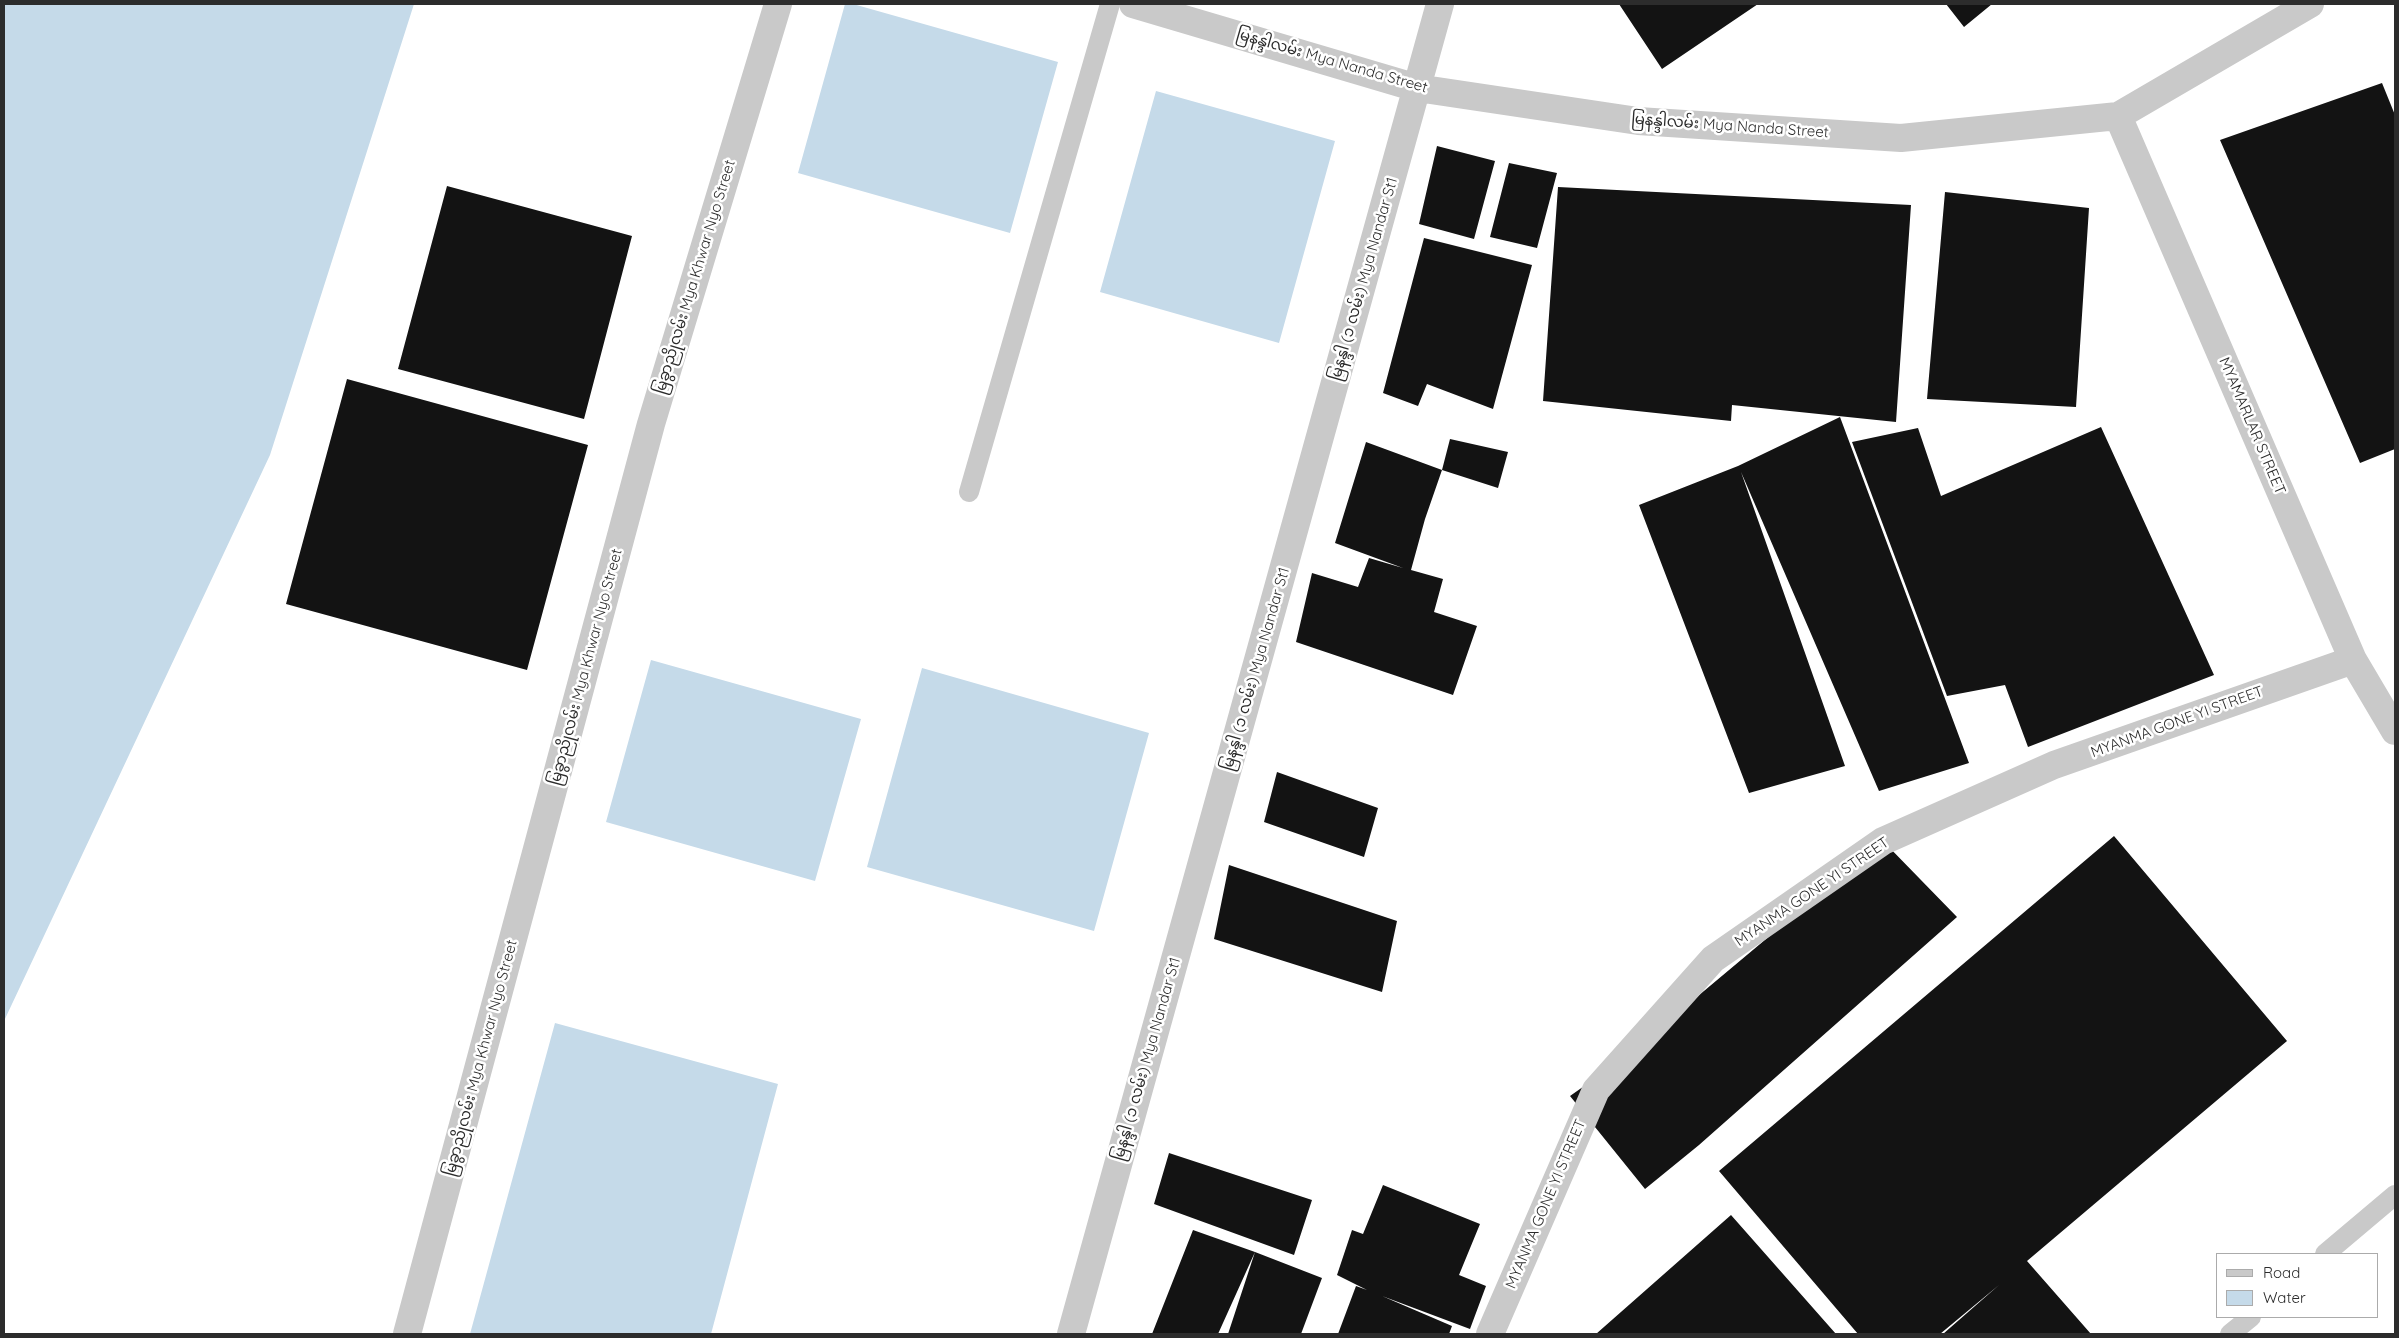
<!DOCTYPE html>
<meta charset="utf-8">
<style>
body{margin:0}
#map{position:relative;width:2399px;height:1338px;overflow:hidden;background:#fff;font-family:Quicksand,sans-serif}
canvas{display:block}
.frame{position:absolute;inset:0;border:5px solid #2c2c2c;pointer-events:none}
.legend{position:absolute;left:2216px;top:1253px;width:162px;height:65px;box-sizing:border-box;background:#fff;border:1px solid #ababab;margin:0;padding:6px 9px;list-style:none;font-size:15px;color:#2c2c2c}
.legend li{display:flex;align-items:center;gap:10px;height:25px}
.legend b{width:25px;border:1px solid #ababab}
</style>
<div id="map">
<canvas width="2399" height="1338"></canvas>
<div class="frame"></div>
<ul class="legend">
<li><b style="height:6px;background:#c9c9c9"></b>Road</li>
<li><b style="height:14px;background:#c5dae9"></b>Water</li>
</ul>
</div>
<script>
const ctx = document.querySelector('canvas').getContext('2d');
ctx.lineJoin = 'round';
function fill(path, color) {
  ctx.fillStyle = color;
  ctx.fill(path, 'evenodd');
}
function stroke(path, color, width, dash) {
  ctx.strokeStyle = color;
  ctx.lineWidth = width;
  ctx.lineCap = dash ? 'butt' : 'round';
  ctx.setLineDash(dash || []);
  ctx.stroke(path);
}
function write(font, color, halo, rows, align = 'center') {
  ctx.font = font + ' Quicksand,"Noto Sans Myanmar",sans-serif';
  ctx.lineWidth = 5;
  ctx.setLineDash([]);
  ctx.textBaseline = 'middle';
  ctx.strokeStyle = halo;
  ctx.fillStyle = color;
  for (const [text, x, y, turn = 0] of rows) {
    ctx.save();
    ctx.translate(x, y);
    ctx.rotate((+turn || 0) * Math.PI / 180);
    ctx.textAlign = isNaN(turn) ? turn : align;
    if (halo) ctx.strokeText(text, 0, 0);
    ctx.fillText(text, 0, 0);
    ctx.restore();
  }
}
fill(new Path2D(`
 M4 4H414L270 455 4 1021Z
 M845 4H853L1058 62 1010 233 798 173Z
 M1156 91 1335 141 1279 343 1100 292Z
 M651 660 861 719 815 881 606 822Z
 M922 668 1149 733 1094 931 867 867Z
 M555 1023 778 1084 711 1334H470Z`), '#c5dae9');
fill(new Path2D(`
 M1619 4H1758L1662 69Z
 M1946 4H1992L1964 27Z
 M2382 83 2395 115V449L2360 463 2220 140Z
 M1437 146 1495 161 1474 239 1419 224Z
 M1509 163 1557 173 1537 248 1490 237Z
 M447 186 632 236 584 419 398 369Z
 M1558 187 1911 205 1896 422 1732 405 1731 421 1543 401Z
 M1945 192 2089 208 2076 407 1927 399Z
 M1424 238 1532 265 1493 409 1427 384 1418 406 1383 393Z
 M347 379 588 445 527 670 286 604Z
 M1840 417 1969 763 1879 791 1741 472 1845 766 1749 793 1639 505 1738 466Z
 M2101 427 2214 675 2028 747 2005 685 1947 696 1852 442 1918 428 1941 496Z
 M1450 439 1508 452 1498 488 1442 470Z
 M1366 442 1442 470 1425 519 1411 570 1443 579 1434 612 1477 626 1453 695 1296 642 1312 573 1358 587 1369 558 1403 568 1335 543Z
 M1277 772 1378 808 1364 857 1264 822Z
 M2114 836 2287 1041 2027 1261 2091 1334H1943L1999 1285 1940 1334H1858L1719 1171Z
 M1883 841 1957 917 1699 1145 1645 1189 1570 1096 1624 1058Z
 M1229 865 1397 921 1382 992 1214 939Z
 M1169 1153 1312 1200 1294 1255 1154 1204Z
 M1383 1185 1480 1224 1459 1275 1486 1286 1470 1329 1382 1296 1452 1326 1449 1334H1338L1356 1286 1367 1290 1337 1275 1352 1230 1363 1234Z
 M1731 1215 1836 1334H1596Z
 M1193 1230 1255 1252 1218 1334H1152Z
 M1255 1252 1322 1278 1301 1334H1228Z`), '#131313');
stroke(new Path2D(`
 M969 492 1110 4
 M2325 1254 2395 1195
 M2230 1334 2251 1317`), '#c9c9c9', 20);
stroke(new Path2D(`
 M1133 4 1417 88 1638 121 1901 138 2118 116 2310 4
 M2118 116 2353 660 2395 731
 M407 1334 651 424 778 4
 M1071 1334 1440 4
 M1490 1334 1596 1090 1713 959 1883 841 2054 765 2353 660`), '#c9c9c9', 28);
write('15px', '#2c2c2c', '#fff', [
 ["မြနန္ဒါလမ်း Mya Nanda Street",1332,61,16],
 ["မြနန္ဒါလမ်း Mya Nanda Street",1730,126,4],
 ["မြခွာညိုလမ်း Mya Khwar Nyo Street",695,277,-73],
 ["မြနန္ဒါ (၁ လမ်း) Mya Nandar St1",1364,279,-74],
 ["MYAMARLAR STREET",2252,426,67],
 ["မြခွာညိုလမ်း Mya Khwar Nyo Street",586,667,-75],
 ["မြနန္ဒါ (၁ လမ်း) Mya Nandar St1",1256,669,-74],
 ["MYANMA GONE YI STREET",2177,722,-20],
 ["MYANMA GONE YI STREET",1812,892,-34],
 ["မြခွာညိုလမ်း Mya Khwar Nyo Street",481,1058,-75],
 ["မြနန္ဒါ (၁ လမ်း) Mya Nandar St1",1147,1059,-74],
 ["MYANMA GONE YI STREET",1546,1204,-67]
]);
</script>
